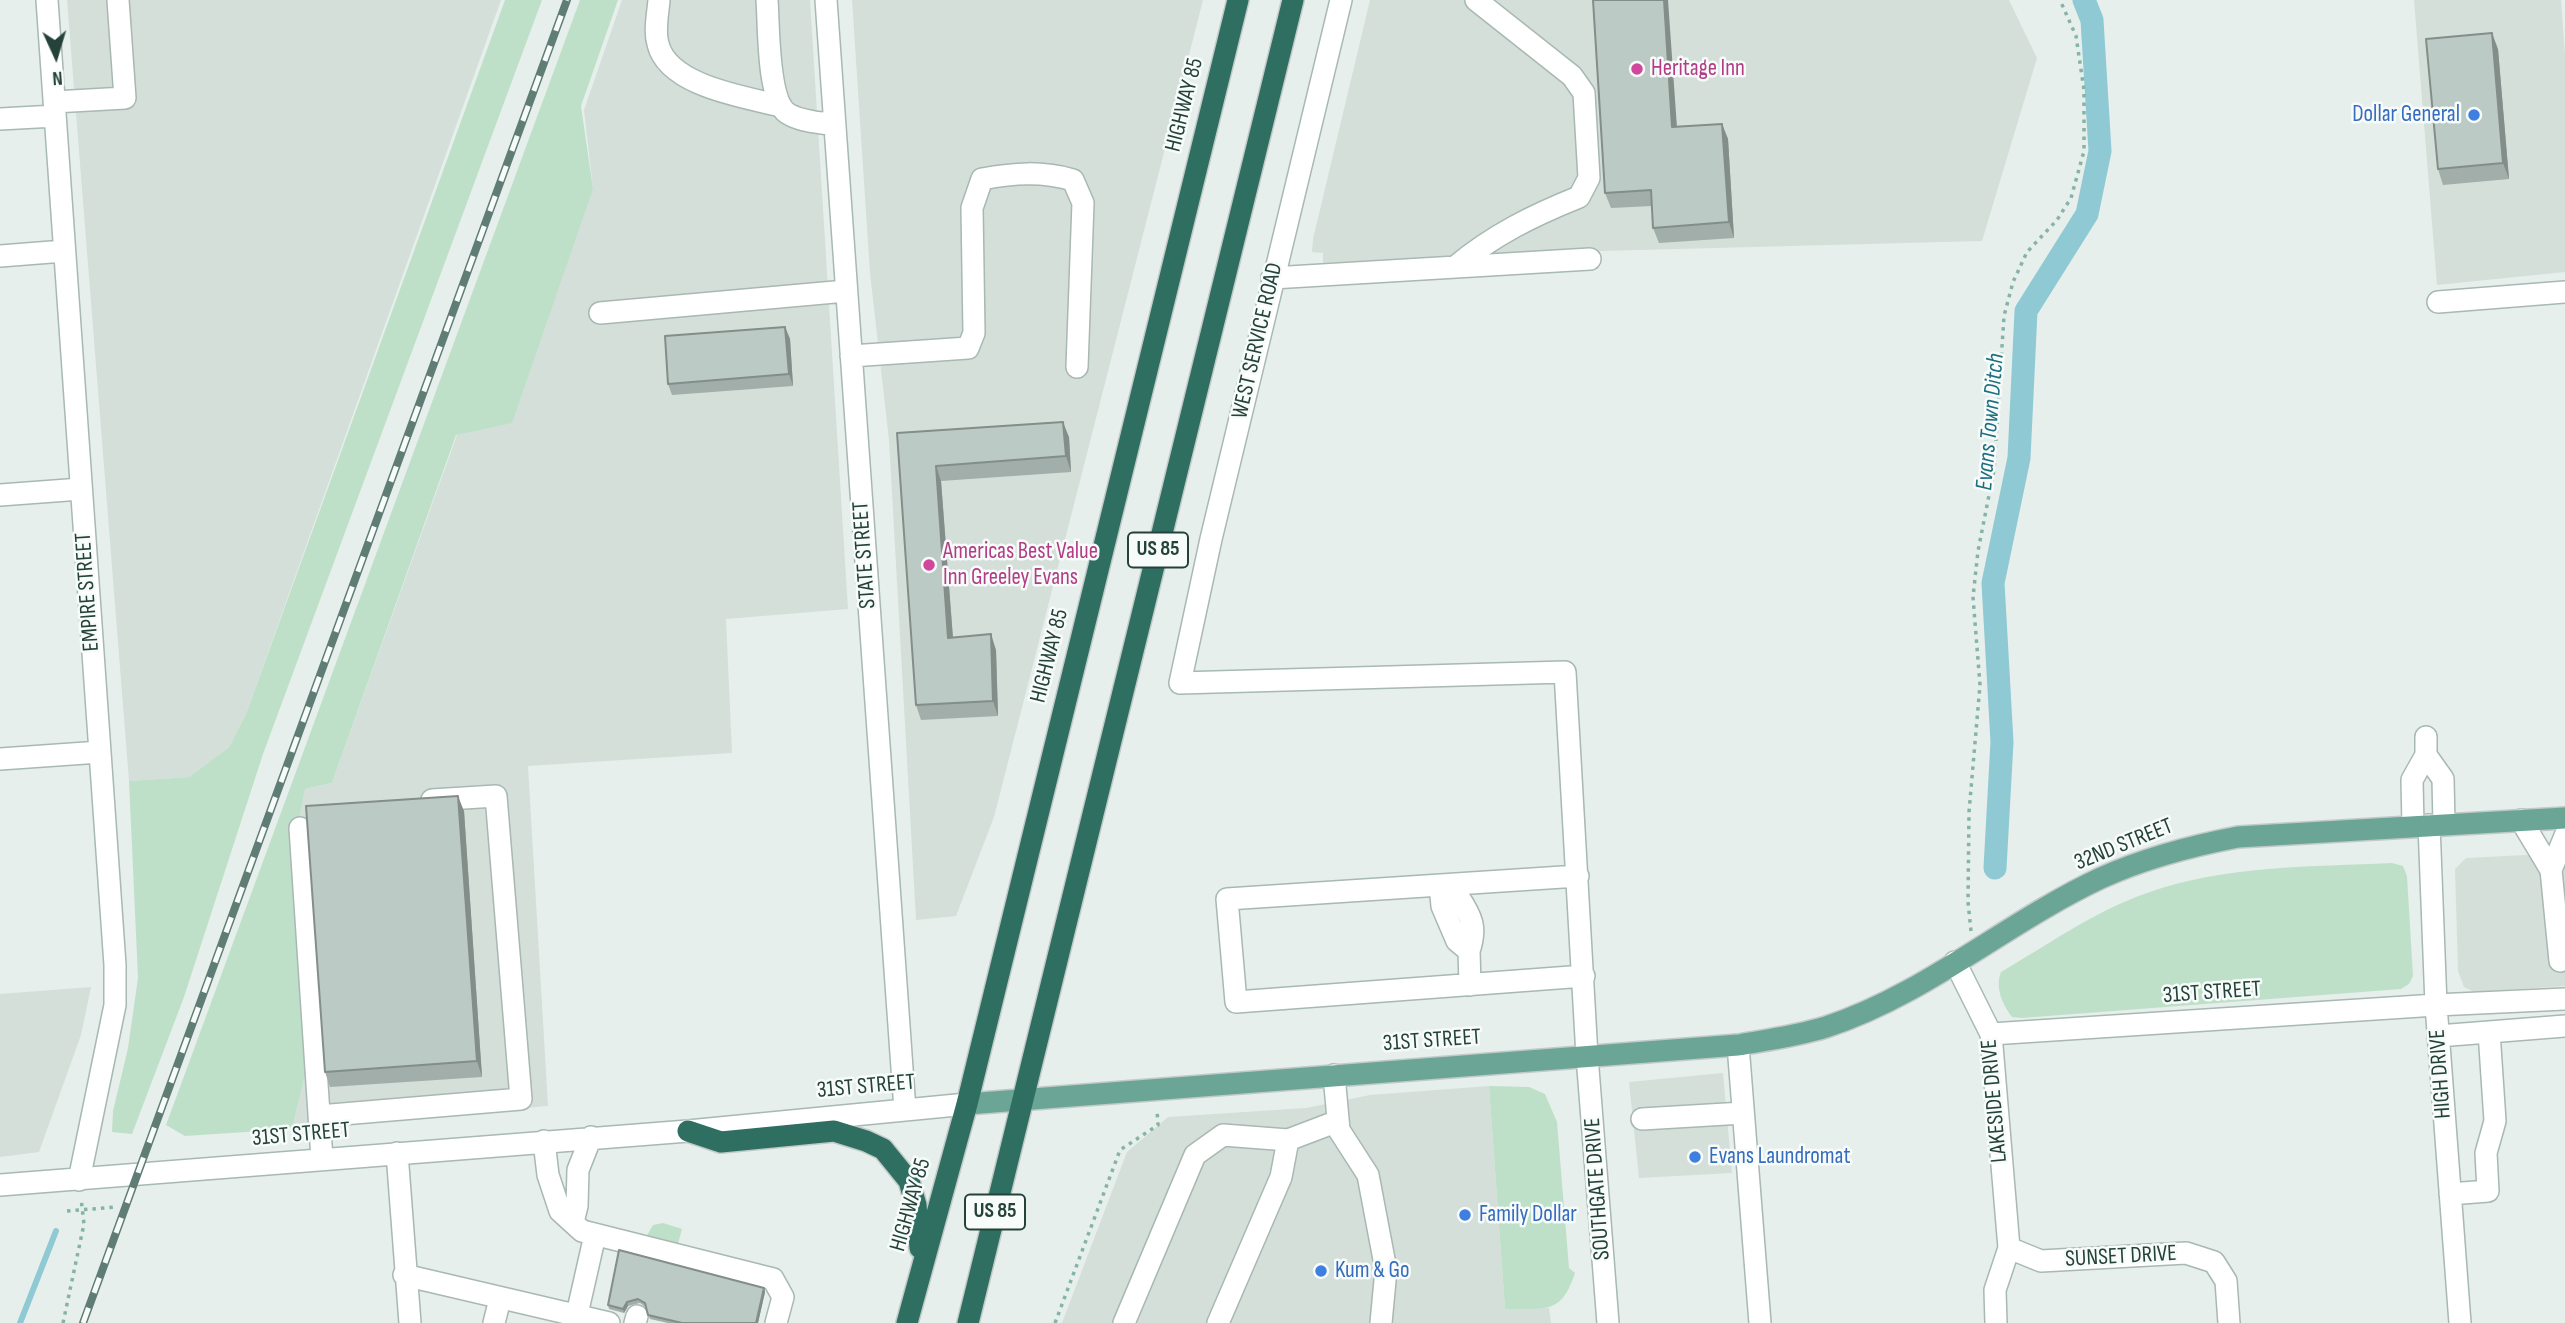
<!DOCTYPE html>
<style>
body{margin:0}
#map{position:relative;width:2565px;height:1323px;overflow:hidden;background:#e6efeb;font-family:"Sofia Sans Condensed",sans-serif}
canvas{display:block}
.north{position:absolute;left:21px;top:21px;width:70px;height:70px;-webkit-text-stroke:5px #f7fbf9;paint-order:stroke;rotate:176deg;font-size:19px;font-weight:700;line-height:28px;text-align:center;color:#24423a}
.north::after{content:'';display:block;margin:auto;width:24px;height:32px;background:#24423a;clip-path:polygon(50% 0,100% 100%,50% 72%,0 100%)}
</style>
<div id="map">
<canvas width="2565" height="1323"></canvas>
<div class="north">N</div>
</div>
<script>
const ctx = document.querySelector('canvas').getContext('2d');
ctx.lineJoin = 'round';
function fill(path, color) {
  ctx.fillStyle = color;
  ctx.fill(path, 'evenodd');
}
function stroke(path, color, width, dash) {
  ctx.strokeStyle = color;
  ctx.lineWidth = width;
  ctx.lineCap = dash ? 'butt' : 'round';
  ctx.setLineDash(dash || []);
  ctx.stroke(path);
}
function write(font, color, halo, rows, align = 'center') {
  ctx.font = font + ' "Sofia Sans Condensed",sans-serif';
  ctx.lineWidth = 5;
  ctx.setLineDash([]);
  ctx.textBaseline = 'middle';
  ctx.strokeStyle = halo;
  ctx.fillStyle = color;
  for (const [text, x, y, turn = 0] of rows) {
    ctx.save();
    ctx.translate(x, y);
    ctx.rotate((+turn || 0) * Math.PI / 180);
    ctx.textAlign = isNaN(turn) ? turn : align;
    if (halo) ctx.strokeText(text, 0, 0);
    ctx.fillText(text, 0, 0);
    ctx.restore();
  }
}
fill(new Path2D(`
 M67 0H501L246 714 229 747 189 777 129 781Z
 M622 0H810L848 609 726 619 732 753 528 766 548 1106 292 1129 307 1067 296 838 305 789 332 783 457 435 593 189 584 110Z
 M852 0H1203L994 817 956 916 916 920 889 440 870 273Z
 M1370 0H2009L2037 58 1982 241 1486 254 1323 263V253L1312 252 1313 239Z
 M2414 0H2561L2565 55V272L2437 285Z
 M2565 853V986L2474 992 2464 987 2458 971 2455 869 2466 858Z
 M91 987 81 1035 39 1152 0 1157V994Z
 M1723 1073 1732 1173 1639 1178 1629 1082Z
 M1489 1086 1505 1309 1549 1308 1551 1323H1062L1127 1152 1168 1117 1306 1108 1370 1095Z`), '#d4dfda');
fill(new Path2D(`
 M505 0H542L263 754 184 997 132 1134 112 1132 113 1111 128 1048 138 978 129 781 189 777 229 747 246 714Z
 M580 0H618L581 106 593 189 512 423 456 435 332 783 305 789 296 838 307 1067 292 1129 185 1136 166 1125Z
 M2392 863 2403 866 2407 876 2413 976 2409 984 2401 989 2022 1018 2012 1017C2002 1004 1995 987 2001 972 2049 944 2095 911 2147 893 2225 865 2311 867 2392 863Z
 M1489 1086 1529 1087 1545 1094 1557 1122 1569 1268 1575 1273C1561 1316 1545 1308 1505 1309Z
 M663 1223 682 1229 678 1244 664 1240 661 1250 644 1241 653 1225Z`), '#bfe0c8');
stroke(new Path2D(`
 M20 1323 56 1231`), '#8ec9d4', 6);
stroke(new Path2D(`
 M1995 868 2002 742 1993 583 2019 458 2026 311 2087 214 2100 151 2092 20 2084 0`), '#8ec9d4', 23);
const minor = new Path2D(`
 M47 0 115 965V1005L79 1180
 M659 0C658 13 654 31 658 44 668 86 745 97 781 106
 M767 0C769 24 767 99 787 113 800 122 820 122 835 125
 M826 0 905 1110
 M1341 0 1211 539 1180 683 1565 672 1587 1056 1608 1323
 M54 102 125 98 118 0
 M0 119 55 116
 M0 256 64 251
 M1455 267C1493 235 1534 215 1579 197L1589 178 1584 93 1572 76 1476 0
 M1272 278 1590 259
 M2438 302 2565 292
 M600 313 846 291
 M851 356 968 348 974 333 972 208 982 179C1014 173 1042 171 1073 180L1083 203 1077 367
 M0 495 81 489
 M2426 755 2443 779 2444 824
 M0 759 100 752
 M2521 820 2551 870 2560 961
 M2429 825 2436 1005 2460 1323
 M2413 826 2412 780 2426 755V737
 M300 828 322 1159
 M2551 870 2565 836
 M1578 876 1227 899 1236 1002 1584 976
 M1440 885 1442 906 1457 941 1469 951 1470 985
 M1443 894 1458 896C1472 917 1477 928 1469 951
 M1955 962 1991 1034 2009 1248
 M1991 1034 2436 1005 2565 999
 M2438 1036 2489 1032
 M1738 1045 1760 1323
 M1334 1075 1339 1130 1368 1175 1386 1270 1381 1323
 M319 1116 521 1099 496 796 432 800
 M1642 1119 1743 1113
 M544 1141 548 1175 560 1211 582 1231 773 1279 783 1297 776 1323
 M397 1153 410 1323
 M0 1185 688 1131 967 1104
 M2450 1194 2488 1191 2486 1153 2495 1121 2489 1032 2565 1026
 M573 1222 577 1206 578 1170 591 1137
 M404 1275 609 1323
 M494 1323 500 1299
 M575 1323 595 1235
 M635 1323 637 1316
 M1124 1323 1195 1155 1223 1135 1288 1140 1338 1121
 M1218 1323 1281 1177 1288 1140
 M1996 1323 1995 1290 2009 1248 2041 1261 2186 1253 2214 1262 2226 1281 2229 1323`);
const major = new Path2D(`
 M967 1104 1738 1045C1767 1040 1797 1036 1826 1027 1925 995 2007 922 2101 878 2145 858 2191 846 2238 837L2565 818`);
const highway = new Path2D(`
 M688 1131 721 1142 834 1131 866 1141 883 1149 909 1181 916 1205 920 1248
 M907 1323 967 1104 1238 0
 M968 1323 1293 0`);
stroke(minor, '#a8b8b2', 24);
stroke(major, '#c2cac8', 24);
stroke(highway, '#c2cac8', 24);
stroke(new Path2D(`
 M1971 931 1968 902 1969 812 1980 685 1973 597 1978 551 1994 470 2004 316 2013 282 2027 252 2057 220 2071 198 2084 151V90L2076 36 2060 0
 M67 1211 116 1207
 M63 1323 84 1224 81 1198
 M1055 1323 1120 1150 1158 1125 1157 1110`), '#86b3a5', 3.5, [3.5, 5]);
stroke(minor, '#fff', 21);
stroke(major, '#6aa596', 21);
stroke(highway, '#2f6f62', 21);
const rail = new Path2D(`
 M83 1323 567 0`);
stroke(rail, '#5f7d75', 8);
stroke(rail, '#f7fbf9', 5, [16]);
fill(new Path2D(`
 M2498 49 2509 179 2443 185 2438 169Z
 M1722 124 1728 139 1734 238 1659 243 1653 228 1652 206 1611 208 1605 193 1677 127Z
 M785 327 790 339 793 386 672 395 668 384Z
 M897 433 1069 437 1071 472 941 481 953 637 996 650 998 716 921 720 916 705Z
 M464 811 482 1077 330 1087 325 1072Z
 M619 1250 765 1292 758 1323H668L650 1319 646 1307 640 1303 628 1306 624 1313 609 1309 608 1305Z`), '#a1aea9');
fill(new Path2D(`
 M1664 0H1668L1678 142 1672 127Z
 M2492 33 2498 49 2509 179 2503 163Z
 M1722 124 1728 139 1734 238 1729 222Z
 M785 327 790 339 793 386 789 374Z
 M1063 422 1069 437 1071 472 1066 456Z
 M936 466 941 481 954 653 948 638Z
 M991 634 996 650 998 716 993 701Z
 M458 796 464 811 482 1077 477 1061Z
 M764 1288 765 1292 758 1323H756Z
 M627 1302 628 1306 624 1313 623 1309Z`), '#838d89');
const building = new Path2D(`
 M1593 0H1664L1672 127 1722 124 1729 222 1653 228 1651 190 1605 193Z
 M2492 33 2503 163 2438 169 2426 39Z
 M785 327 789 374 668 384 665 336Z
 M1063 422 1066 456 936 466 948 638 991 634 993 701 916 705 897 433Z
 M458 796 477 1061 325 1072 306 806Z
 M619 1250 764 1288 756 1323H682L648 1315 645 1303 638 1299 627 1302 623 1309 608 1305Z`);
fill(building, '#bbcac4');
stroke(building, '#838d89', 2);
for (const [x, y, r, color] of [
 [1637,69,7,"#d1479c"],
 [2474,115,7,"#3f7fe0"],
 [929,565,7,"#d1479c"],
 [1695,1157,7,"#3f7fe0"],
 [1465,1215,7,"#3f7fe0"],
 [1321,1271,7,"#3f7fe0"]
]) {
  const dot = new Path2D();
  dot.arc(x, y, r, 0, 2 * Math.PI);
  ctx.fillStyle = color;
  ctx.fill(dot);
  stroke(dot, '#f7fbf9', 2.5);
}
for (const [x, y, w] of [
 [1158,550,60],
 [995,1212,60]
]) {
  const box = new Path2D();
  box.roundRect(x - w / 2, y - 17.5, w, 35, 5);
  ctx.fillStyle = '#f7fbf9';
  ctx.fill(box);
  stroke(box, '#24423a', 2);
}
write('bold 21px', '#24423a', null, [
 ["US 85",1158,550],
 ["US 85",995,1212]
]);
write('23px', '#b23c85', '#f7fbf9', [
 ["Heritage Inn",1651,69],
 ["Americas Best Value",943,552],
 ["Inn Greeley Evans",943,578]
], 'left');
write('23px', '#24423a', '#f7fbf9', [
 ["HIGHWAY 85",1185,105,-76],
 ["WEST SERVICE ROAD",1258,341,-77],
 ["STATE STREET",865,555,-94],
 ["EMPIRE STREET",88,592,-94],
 ["HIGHWAY 85",1050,656,-76],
 ["32ND STREET",2124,845,-22],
 ["31ST STREET",2212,993,-4],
 ["31ST STREET",1432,1041,-4],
 ["HIGH DRIVE",2441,1074,-94],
 ["31ST STREET",866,1087,-5],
 ["LAKESIDE DRIVE",1995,1101,-95],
 ["31ST STREET",301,1135,-5],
 ["SOUTHGATE DRIVE",1598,1189,-94],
 ["HIGHWAY 85",911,1205,-74],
 ["SUNSET DRIVE",2121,1257,-3]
]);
write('23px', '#366cbe', '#f7fbf9', [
 ["Dollar General",2460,115,"right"],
 ["Evans Laundromat",1709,1157],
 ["Family Dollar",1479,1215],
 ["Kum & Go",1335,1271]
], 'left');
write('italic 24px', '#1c6f80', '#f7fbf9', [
 ["Evans Town Ditch",1991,422,-85]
]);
</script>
